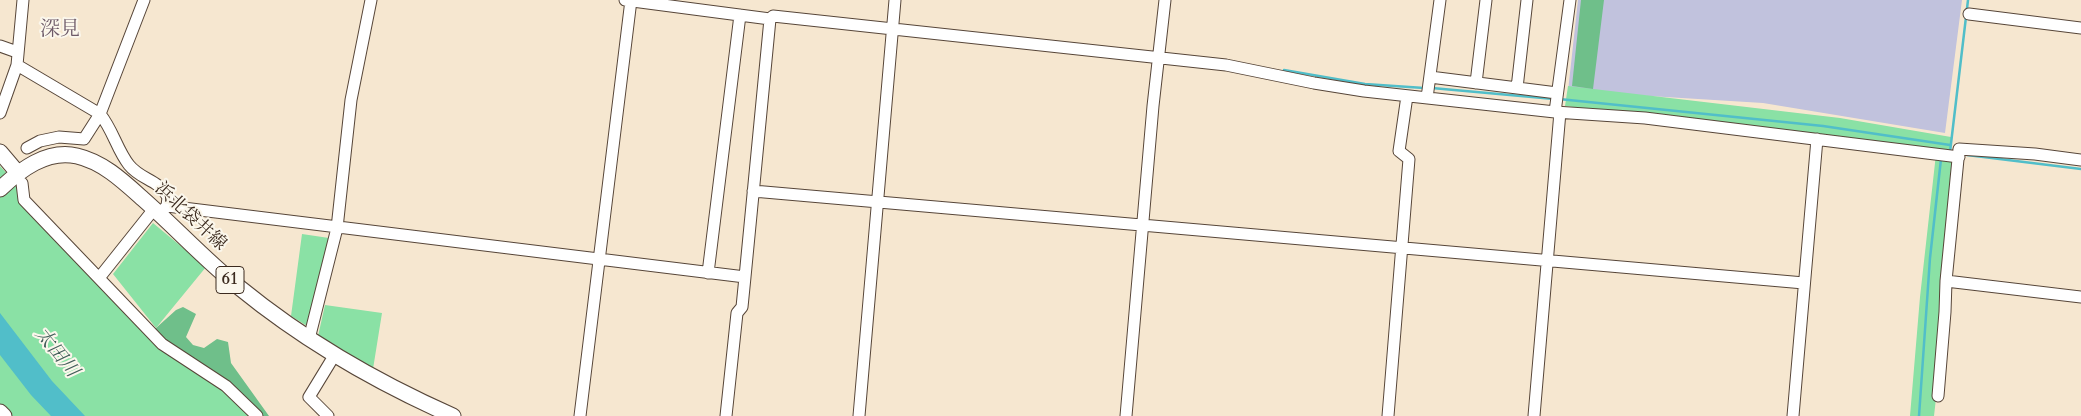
<!DOCTYPE html>
<meta charset="utf-8">
<style>
body{margin:0}
canvas{display:block;background:#f6e7d0}
</style>
<canvas width="2081" height="416"></canvas>
<script>
const ctx = document.querySelector('canvas').getContext('2d');
ctx.lineJoin = 'round';
function fill(path, color) {
  ctx.fillStyle = color;
  ctx.fill(path, 'evenodd');
}
function stroke(path, color, width, dash) {
  ctx.strokeStyle = color;
  ctx.lineWidth = width;
  ctx.lineCap = dash ? 'butt' : 'round';
  ctx.setLineDash(dash || []);
  ctx.stroke(path);
}
function write(font, color, halo, rows, align = 'center') {
  ctx.font = font + ' Cardo,"Noto Serif JP",serif';
  ctx.lineWidth = 4;
  ctx.setLineDash([]);
  ctx.textBaseline = 'middle';
  ctx.strokeStyle = halo;
  ctx.fillStyle = color;
  for (const [text, x, y, turn = 0] of rows) {
    ctx.save();
    ctx.translate(x, y);
    ctx.rotate((+turn || 0) * Math.PI / 180);
    ctx.textAlign = isNaN(turn) ? turn : align;
    if (halo) ctx.strokeText(text, 0, 0);
    ctx.fillText(text, 0, 0);
    ctx.restore();
  }
}
fill(new Path2D(`
 M1578 0H1962L1945 133 1763 103 1568 91Z`), '#c1c2dd');
fill(new Path2D(`
 M1568 86 1840 118 1951 137 1950 153 1565 106Z
 M1936 154 1956 157 1942 345 1934 416H1910L1920 297Z
 M0 166 162 344 257 416H4L0 412Z
 M153 223 206 267 156 328 113 274Z
 M302 234 329 238 307 326 291 316Z
 M325 305 382 313 373 369 318 336Z`), '#8ae1a5');
fill(new Path2D(`
 M1581 0H1604L1593 89 1572 86Z
 M183 307 196 314 186 337 193 345 204 348 217 339 228 342 231 363 269 416H261L157 339 156 328 176 310Z`), '#6fbf8a');
fill(new Path2D(`
 M0 313 52 381 85 416H51L31 395 0 355Z`), '#51bec9');
stroke(new Path2D(`
 M1284 70 1365 84 1424 88
 M1432 88 1554 99
 M1559 99 1823 126 1950 145
 M1950 152 1968 0
 M1967 155 2081 169
 M1919 416 1930 258 1941 159`), '#51bec9', 2.5);
const minor = new Path2D(`
 M625 0 770 19 773 16 1226 65 1314 83 1364 91 1555 112 1645 118 1959 157
 M1969 14 2081 28
 M0 46 17 52
 M17 65 100 114C113 130 117 150 129 165 141 180 158 179 168 197L167 206 162 211
 M1430 77 1557 93
 M1476 83 1486 0
 M1517 88 1527 0
 M1427 98 1440 0
 M1555 112 1570 0
 M0 113 17 65 23 0
 M27 148 40 141 59 137 84 139 100 114 144 0
 M22 183 24 200 162 344 226 386 257 416
 M753 191 1804 283
 M167 206 745 277
 M708 273 740 15
 M99 278 154 209
 M1946 281 2081 297
 M309 339 337 228 351 100 371 0
 M1938 396 1945 312 1946 281 1959 149 2035 154 2081 160
 M328 416 309 397 334 356
 M580 416 631 0
 M726 416 737 313 742 307 745 277 770 19
 M859 416 895 0
 M1126 416 1153 106 1165 0
 M1388 416 1409 159 1399 151 1407 96
 M1534 416 1560 112
 M1793 416 1817 139`);
const major = new Path2D(`
 M0 152 17 172
 M0 189C20 170 47 149 77 156 103 162 123 181 143 199 176 228 206 261 240 288 305 341 376 382 453 416
 M0 412 4 416`);
stroke(minor, '#574639', 13);
stroke(major, '#574639', 17);
stroke(minor, '#fff', 11);
stroke(major, '#fff', 15);
for (const [x, y, w] of [
 [230,280,28]
]) {
  const box = new Path2D();
  box.roundRect(x - w / 2, y - 13.5, w, 27, 4);
  ctx.fillStyle = '#fbf7ec';
  ctx.fill(box);
  stroke(box, '#3b2a1e', 1);
}
write('bold 16px', '#3b2a1e', null, [
 ["61",230,280]
]);
write('18px', '#3b2a1e', '#fbf7ec', [
 ["浜北袋井線",190,217,43]
]);
write('italic 19px', '#435e5a', '#fbf7ec', [
 ["太田川",56,353,51]
]);
write('20px', '#6e5b69', '#fbf7ec', [
 ["深見",60,30]
]);
</script>
